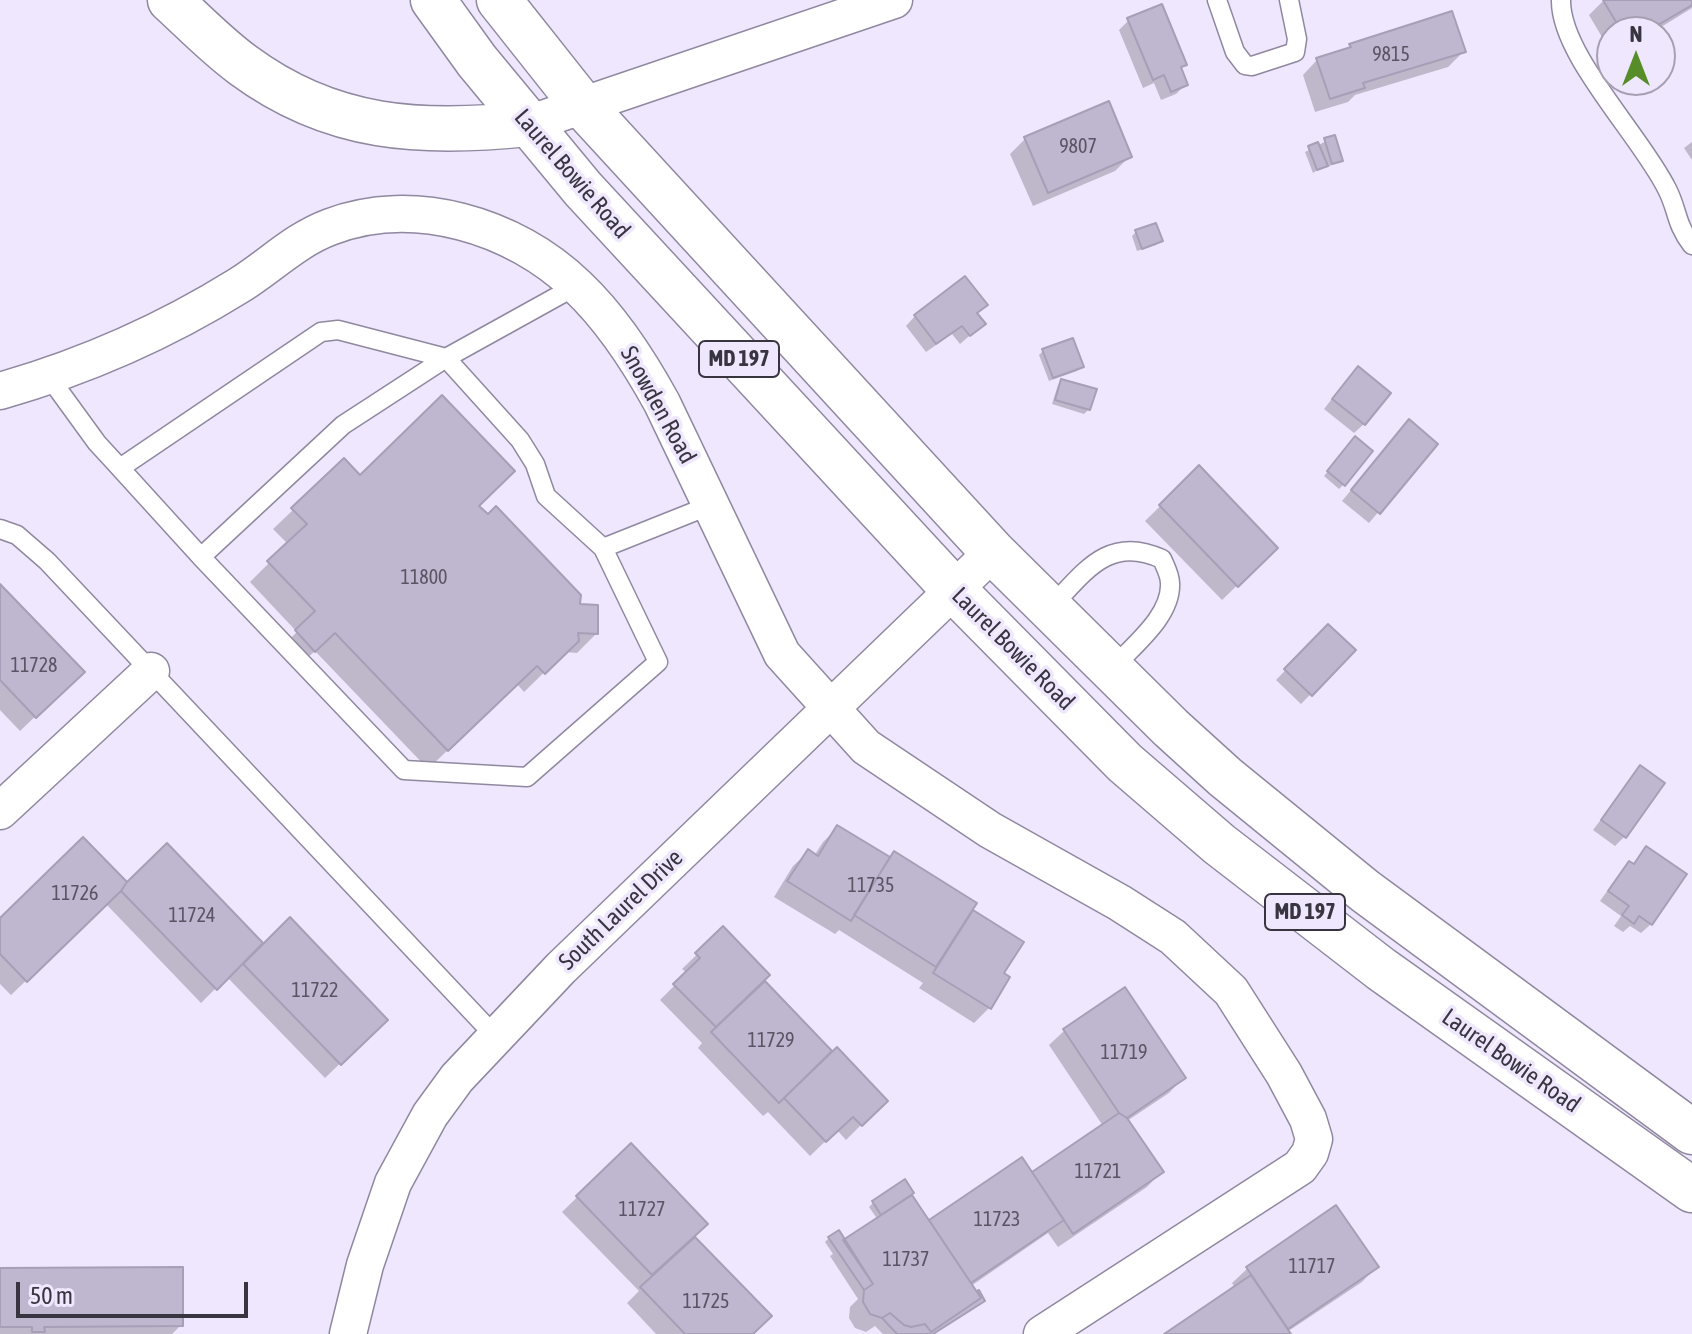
<!DOCTYPE html>
<style>
body{margin:0}
#map{position:relative;width:1692px;height:1334px;overflow:hidden;background:#efe7fd;font-family:"Asap Condensed",sans-serif}
canvas{display:block}
.north{position:absolute;left:1596px;top:16px;width:80px;height:80px;box-sizing:border-box;background:#efe7fd;border:2px solid #a6a0b1;border-radius:50%;rotate:0deg;font-size:22px;font-weight:700;line-height:32px;text-align:center;color:#393540}
.north::after{content:'';display:block;margin:auto;width:28px;height:36px;background:#568d28;clip-path:polygon(50% 0,100% 100%,50% 72%,0 100%)}
.scale{position:absolute;left:16px;top:1282px;width:232px;height:36px;box-sizing:border-box;border:4px solid #393540;border-top:0;padding-left:10px;font-size:24px;line-height:28px;white-space:nowrap;color:#393540;-webkit-text-stroke:6px #efe7fd;paint-order:stroke}
</style>
<div id="map">
<canvas width="1692" height="1334"></canvas>
<div class="north">N</div>
<div class="scale">50 m</div>
</div>
<script>
const ctx = document.querySelector('canvas').getContext('2d');
ctx.lineJoin = 'round';
function fill(path, color) {
  ctx.fillStyle = color;
  ctx.fill(path, 'evenodd');
}
function stroke(path, color, width, dash) {
  ctx.strokeStyle = color;
  ctx.lineWidth = width;
  ctx.lineCap = dash ? 'butt' : 'round';
  ctx.setLineDash(dash || []);
  ctx.stroke(path);
}
function write(font, color, halo, rows, align = 'center') {
  ctx.font = font + ' "Asap Condensed",sans-serif';
  ctx.lineWidth = 7;
  ctx.setLineDash([]);
  ctx.textBaseline = 'middle';
  ctx.strokeStyle = halo;
  ctx.fillStyle = color;
  for (const [text, x, y, turn = 0] of rows) {
    ctx.save();
    ctx.translate(x, y);
    ctx.rotate((+turn || 0) * Math.PI / 180);
    ctx.textAlign = isNaN(turn) ? turn : align;
    if (halo) ctx.strokeText(text, 0, 0);
    ctx.fillText(text, 0, 0);
    ctx.restore();
  }
}
fill(new Path2D(`
 M1604 0H1692V8L1653 32H1612V54L1589 15Z
 M1129 20 1184 65 1180 70 1186 84 1176 94 1161 100 1154 83 1143 88 1119 30Z
 M1350 46 1463 52 1448 67 1355 95 1348 102 1315 112 1303 75 1317 60 1345 51Z
 M1334 137 1341 160 1328 167 1327 164 1313 173 1305 152Z
 M1025 139 1130 156 1115 171 1033 206 1010 154Z
 M1692 142V160L1684 148Z
 M1136 232 1161 240 1156 245 1137 251 1132 236Z
 M985 305 976 314 983 324 960 344 952 334 926 352 906 326 915 316Z
 M1043 351 1081 366 1077 371 1049 381 1039 355Z
 M1348 378 1364 424 1354 433 1324 409Z
 M1062 381 1089 409 1084 414 1052 404 1058 385Z
 M1400 431 1436 444 1369 523 1342 501Z
 M1351 443 1343 485 1339 489 1324 476Z
 M1199 468 1276 548 1222 600 1145 521Z
 M360 477 477 506 578 606 596 634 577 653 565 652 524 692 517 684 428 769 315 651 295 669 277 651 297 632 250 582 288 544 273 529 293 510Z
 M0 587 67 686 20 731 0 710Z
 M1328 626 1353 651 1301 704 1276 680Z
 M1640 768 1625 836 1615 846 1593 830Z
 M838 827 889 859 894 854 970 910 1021 943 1002 974 1008 978 989 1008 974 1023 919 988 923 983 839 930 835 934 774 897 793 866 808 852 814 856 823 842Z
 M167 846 263 946 385 1020 325 1078 227 977 201 1003 106 904 11 995 0 984V920L127 885Z
 M1646 848 1651 924 1641 933 1630 926 1623 932 1614 926 1621 916 1600 901 1620 873 1630 863 1632 865Z
 M723 929 762 981 832 1054 885 1101 846 1140 837 1130 810 1156 768 1112 763 1116 698 1048 702 1043 660 1000 687 973 682 969Z
 M1124 990 1183 1078 1169 1093 1127 1121 1161 1172 1147 1187 1058 1247 1048 1233 971 1286 932 1334H883L875 1326 866 1332 855 1328 849 1318 850 1307 858 1299 830 1256 833 1254 825 1242 829 1238 844 1242 878 1220 869 1207 873 1203 910 1195 929 1223 1022 1160 1031 1175 1103 1126 1049 1045 1064 1031Z
 M630 1146 692 1237 769 1316 751 1334H656L627 1303 639 1291 562 1212Z
 M1336 1208 1376 1267 1362 1282 1287 1332 1288 1334H1168L1235 1288 1232 1283 1247 1269Z
 M0 1270 181 1325 172 1334H0Z`), '#0003');
const building = new Path2D(`
 M1603 0H1692V5L1646 32H1622Z
 M1162 4 1187 65 1181 67 1188 85 1171 92 1164 75 1153 80 1127 18Z
 M1452 11 1466 52 1363 83 1365 88 1330 99 1316 58 1351 47 1349 44Z
 M1109 101 1132 157 1048 193 1024 137Z
 M1335 135 1343 161 1332 164 1324 138Z
 M1318 142 1328 166 1317 170 1308 146Z
 M1156 223 1163 241 1142 249 1135 230Z
 M965 276 988 305 977 313 986 324 970 336 962 326 936 344 914 315Z
 M1073 338 1084 367 1053 378 1042 349Z
 M1358 366 1391 393 1365 425 1332 399Z
 M1061 379 1097 389 1090 410 1055 400Z
 M442 395 515 471 479 506 488 514 496 506 581 595 580 604 598 605V634L578 633 579 641 545 674 537 666 448 751 335 633 315 652 295 630 315 611 267 561 307 524 291 508 344 458 360 475Z
 M1409 419 1438 444 1380 514 1351 490Z
 M1355 436 1373 451 1345 486 1327 471Z
 M1199 465 1278 548 1238 587 1159 505Z
 M0 584 85 672 36 718 0 680Z
 M1328 624 1356 650 1312 696 1284 669Z
 M1640 765 1665 783 1626 838 1601 820Z
 M837 825 890 857 851 921 787 881 808 849 818 856Z
 M83 837 127 882 121 891 27 982 0 954V918Z
 M167 843 263 943 217 990 121 891 127 882Z
 M1646 846 1687 874 1652 925 1639 916 1634 924 1622 915 1629 906 1608 891 1629 861 1634 864Z
 M894 851 977 903 936 967 854 915Z
 M973 910 1024 942 1004 973 1010 977 991 1009 933 973Z
 M290 917 388 1020 341 1065 243 964Z
 M723 926 770 975 716 1027 673 984 700 958 695 953Z
 M765 981 832 1051 779 1103 711 1032Z
 M1125 987 1186 1078 1127 1118 1119 1113 1063 1029Z
 M837 1047 888 1101 862 1126 853 1117 826 1142 784 1098Z
 M1119 1113 1127 1118 1164 1172 1073 1234 1032 1172Z
 M631 1143 708 1224 652 1275 576 1196Z
 M1022 1157 1064 1220 971 1283 929 1220Z
 M905 1179 914 1193 881 1215 872 1201Z
 M912 1195 981 1298 931 1332 925 1324 911 1327 904 1325 890 1313 882 1318 870 1314 863 1302 864 1290 873 1284 843 1240Z
 M1336 1205 1379 1267 1288 1329 1246 1267Z
 M839 1230 873 1284 864 1290 828 1237Z
 M695 1237 772 1316 753 1334H685L640 1287Z
 M183 1267V1326L44 1327 45 1332H32V1327H0V1268Z
 M1251 1275 1291 1334H1164Z
 M979 1290 985 1301 933 1334H897L882 1318 890 1313 904 1325 911 1327 925 1324 931 1332 981 1298 977 1291Z`);
fill(building, '#bfb6cf');
stroke(building, '#a79eb7', 2);
const lane = new Path2D(`
 M1217 0 1235 52 1245 65 1252 66 1295 52 1297 39 1289 0
 M1561 0C1560 55 1641 136 1667 189 1678 210 1675 223 1692 245
 M49 377 97 443 120 468
 M0 529 17 535 47 561 495 1036
 M603 548 546 496 535 464 520 440 446 358 338 330 321 332 120 468 201 557 404 770 527 777 658 662 603 548 711 505
 M201 557 343 425 446 358 576 286
 M1050 608C1084 573 1108 534 1162 559 1165 566 1170 575 1170 583 1172 617 1131 647 1111 670`);
const street = new Path2D(`
 M528 124 894 0
 M0 391C84 367 164 332 238 286 269 267 295 240 330 227 413 195 514 225 577 286 612 319 639 361 662 403L782 654 866 747 990 830 1120 903 1173 937 1231 991 1284 1074 1308 1119 1314 1139 1310 1153 1300 1167 1042 1334
 M0 811 151 671
 M348 1334 365 1265 393 1183 430 1115 457 1078 561 968 993 552`);
const primary = new Path2D(`
 M433 0 477 61 583 189 954 590 1125 763 1219 844 1381 969 1692 1190
 M499 0 583 106 993 552 1171 728 1225 777 1365 891 1692 1132`);
const highway = new Path2D(`
 M170 0C194 22 217 46 243 65 332 131 422 135 528 124`);
stroke(lane, '#9088a0', 21);
stroke(street, '#9088a0', 39);
stroke(primary, '#9088a0', 47);
stroke(highway, '#9088a0', 47);
stroke(lane, '#fff', 18);
stroke(street, '#fff', 36);
stroke(primary, '#fff', 44);
stroke(highway, '#fff', 44);
write('20px', '#5a5564', null, [
 ["9815",1391,55],
 ["9807",1078,147],
 ["11800",424,578],
 ["11728",34,666],
 ["11735",871,886],
 ["11726",75,894],
 ["11724",192,916],
 ["11722",315,991],
 ["11729",771,1041],
 ["11719",1124,1053],
 ["11721",1098,1172],
 ["11727",642,1210],
 ["11723",997,1220],
 ["11737",906,1260],
 ["11717",1312,1267],
 ["11725",706,1302]
]);
for (const [x, y, w] of [
 [739,359,80],
 [1305,912,80]
]) {
  const box = new Path2D();
  box.roundRect(x - w / 2, y - 18, w, 36, 6);
  ctx.fillStyle = '#efe7fd';
  ctx.fill(box);
  stroke(box, '#393540', 2);
}
write('bold 22px', '#393540', null, [
 ["MD 197",739,359],
 ["MD 197",1305,912]
]);
write('24px', '#393540', '#efe7fd', [
 ["Laurel Bowie Road",572,174,49],
 ["Snowden Road",658,405,61],
 ["Laurel Bowie Road",1013,649,45],
 ["South Laurel Drive",621,910,-44],
 ["Laurel Bowie Road",1511,1061,35]
]);
</script>
